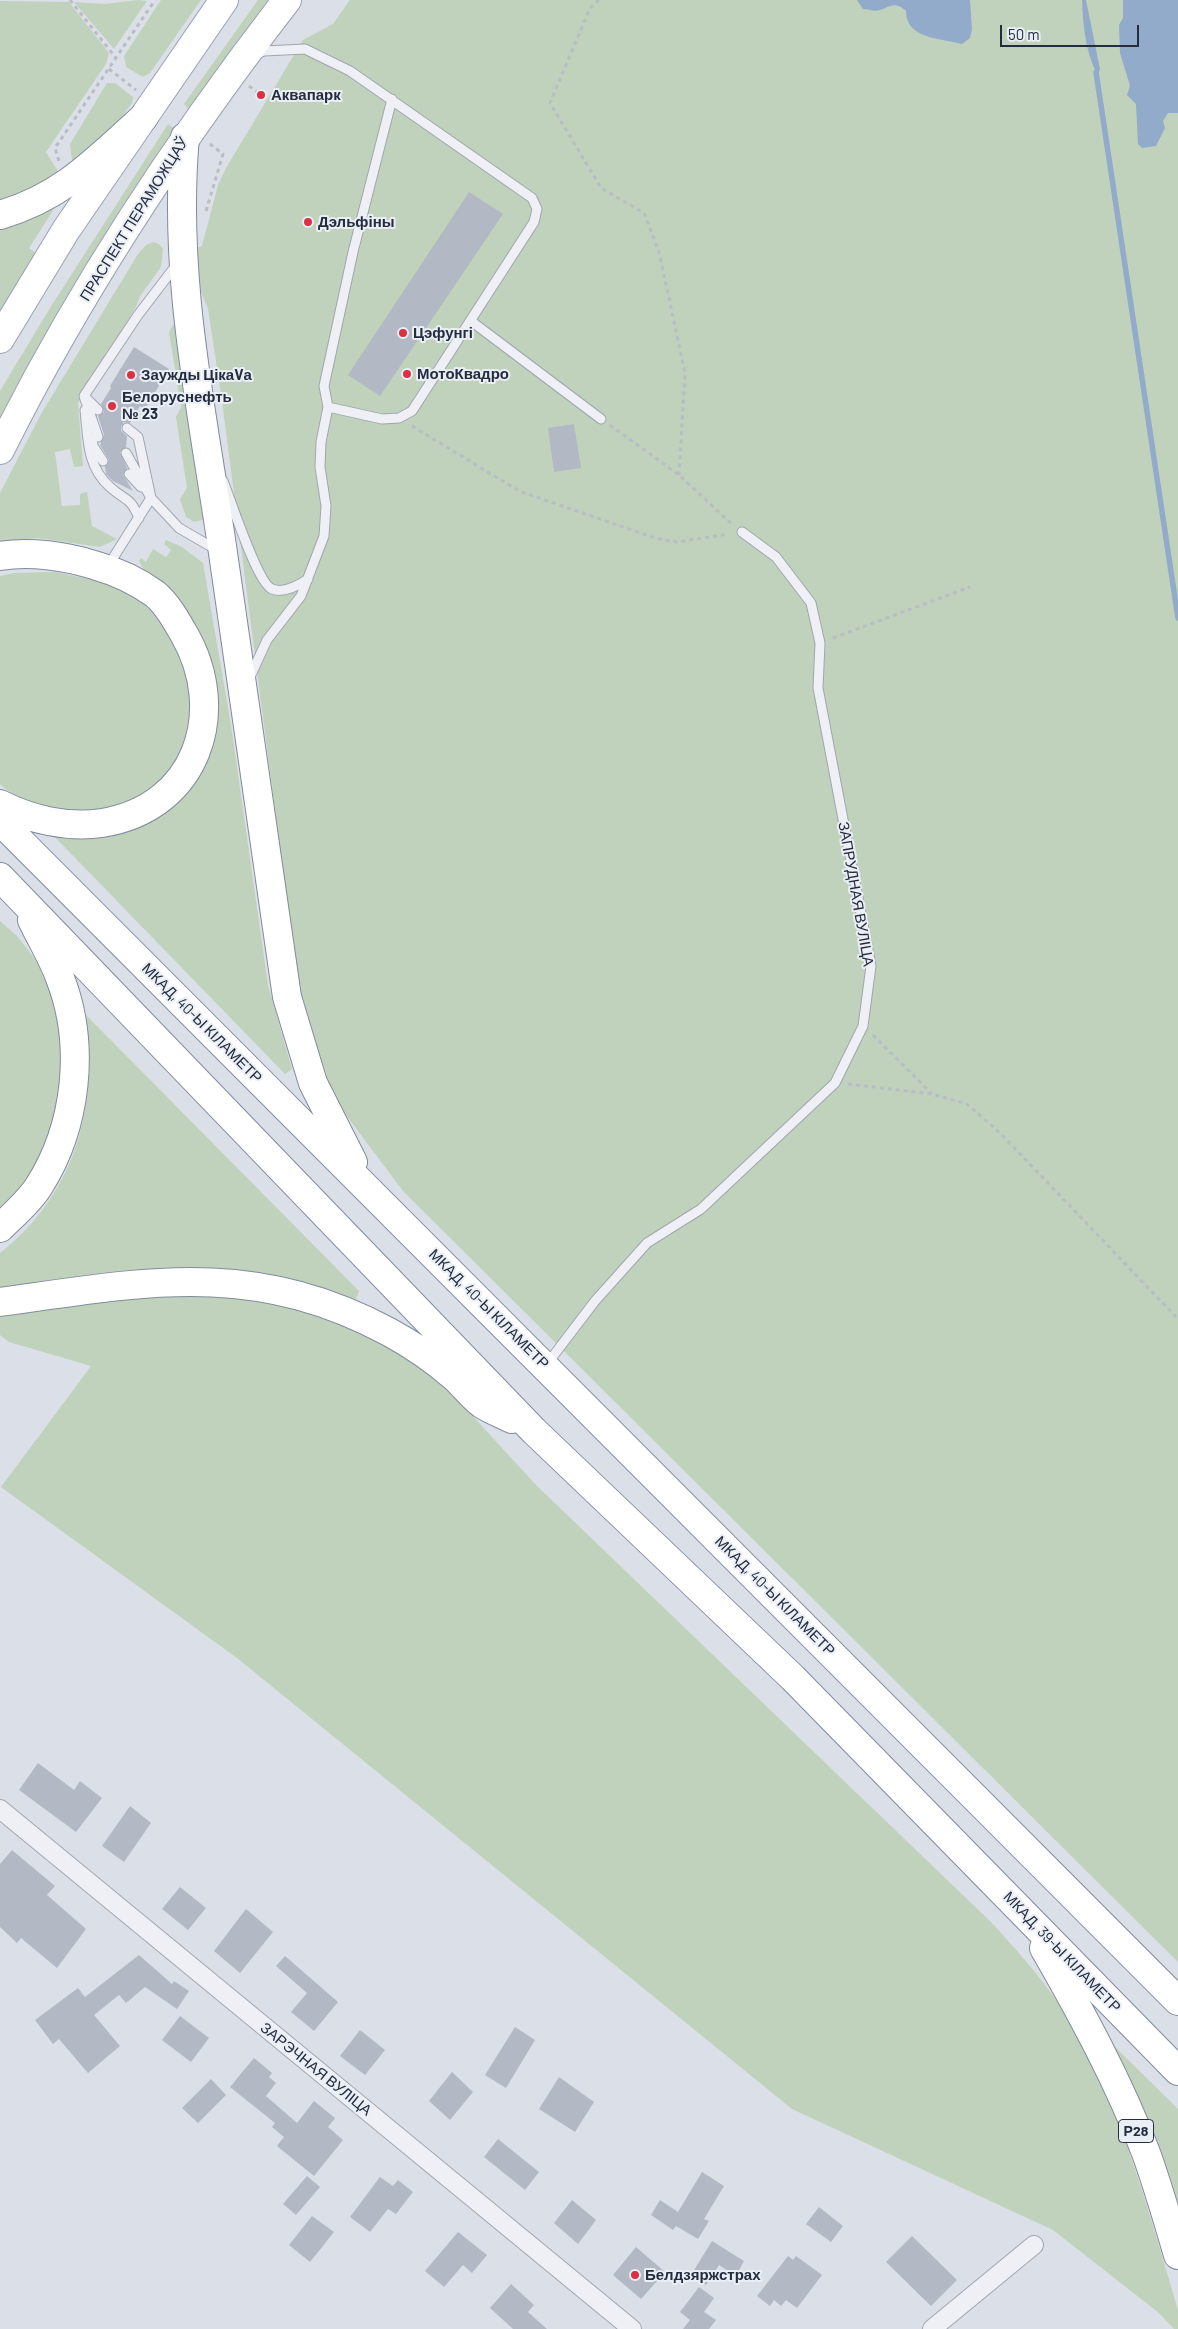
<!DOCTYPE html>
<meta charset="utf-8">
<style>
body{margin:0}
#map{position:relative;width:1178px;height:2329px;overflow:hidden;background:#dbdfe7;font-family:Barlow,sans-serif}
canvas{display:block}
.scale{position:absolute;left:1000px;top:25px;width:139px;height:22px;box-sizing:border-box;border:2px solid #242c3e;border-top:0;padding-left:6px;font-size:15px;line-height:18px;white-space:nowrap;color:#242c3e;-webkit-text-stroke:4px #eaeef5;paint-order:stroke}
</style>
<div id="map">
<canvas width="1178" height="2329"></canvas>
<div class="scale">50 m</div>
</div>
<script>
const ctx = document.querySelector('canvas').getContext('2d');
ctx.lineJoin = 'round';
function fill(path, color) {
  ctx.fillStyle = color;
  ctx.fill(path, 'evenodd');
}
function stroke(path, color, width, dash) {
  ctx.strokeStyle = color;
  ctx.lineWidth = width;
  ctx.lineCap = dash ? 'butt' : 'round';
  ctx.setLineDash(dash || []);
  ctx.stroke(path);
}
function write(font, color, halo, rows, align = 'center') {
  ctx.font = font + ' Barlow,sans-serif';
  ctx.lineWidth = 4;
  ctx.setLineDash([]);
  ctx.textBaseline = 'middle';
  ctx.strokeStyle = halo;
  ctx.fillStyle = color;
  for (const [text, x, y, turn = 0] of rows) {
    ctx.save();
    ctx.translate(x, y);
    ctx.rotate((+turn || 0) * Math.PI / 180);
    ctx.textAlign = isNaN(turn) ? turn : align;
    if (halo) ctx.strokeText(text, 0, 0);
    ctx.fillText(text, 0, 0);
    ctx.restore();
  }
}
fill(new Path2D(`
 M139 0 147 1 114 49 74 2 105 4Z
 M161 0H201L150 73 143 77 126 67 124 56Z
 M258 0H268L190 110 184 104Z
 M350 0H1178V1962L403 1191 334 1099 302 1018 222 401 208 309 193 272 190 251 202 246 218 185 226 168 303 40 333 24Z
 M0 1 69 2 109 53 106 64 46 152 61 176 0 205Z
 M107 83H115L133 97 132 103 97 151 88 158 72 160 70 144Z
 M168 124 177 130 0 427V391L50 308Z
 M59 201 29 248 39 255 0 322V225Z
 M153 242 159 244 163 249 161 267 140 296 136 307 78 403 83 466 74 467 70 449 55 452 62 506 80 505V494L87 492 92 526 117 539 100 547 38 538 0 542V493L41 414 138 254 146 245Z
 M176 320 206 519 194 522 186 517 180 499 187 488 176 417 181 407 169 332Z
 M166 540 182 547 203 563 231 725 268 985 292 1069 285 1074 48 830 141 822 214 700 139 561 141 558 146 562 153 549 166 557 171 550 164 544Z
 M56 572C82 578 110 581 133 595 145 602 155 617 163 628 172 640 183 653 187 667 191 678 191 693 191 705 189 774 138 816 70 811 50 810 14 798 0 784V576L14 573Z
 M0 921 17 936 43 969 63 1026 61 1132 0 1224Z
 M84 1013 359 1291 356 1299C314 1294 276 1274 234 1270 155 1263 77 1281 0 1292V1253C48 1216 79 1161 86 1101 89 1072 85 1042 84 1013Z
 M159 1294 235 1296 314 1313 386 1338 448 1389 536 1485 993 1924C1021 1955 1049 1986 1071 2023 1120 2105 1146 2202 1173 2293L1178 2311V2329H1174L1159 2313 1053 2230 792 2109 237 1658 1 1487 91 1366 9 1342 0 1335V1317Z
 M1107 2039 1178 2109V2233Z`), '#c0d2bb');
fill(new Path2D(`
 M857 0H970L972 30 970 38 962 44C940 38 906 39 906 11 895 1 891 6 880 10 875 12 868 9 863 9Z
 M1082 0H1086L1100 69 1099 72H1096C1085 50 1083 24 1082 0Z
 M1123 0H1178V113H1168L1163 121 1165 128 1156 146 1142 148 1138 144 1136 104 1127 95 1130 86 1120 53 1119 25 1123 18Z`), '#92abcb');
stroke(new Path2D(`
 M1096 72 1178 618`), '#92abcb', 5.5);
fill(new Path2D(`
 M469 192 503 214 380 396 348 375Z
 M134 347 169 369 145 409 140 406 130 423 124 422 121 427V431L127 436 126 447 120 452 127 468 123 475 133 491 113 481 106 474 105 467 109 460 100 445 104 435 98 416 104 412 101 404 111 388 110 386Z
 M574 424 581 468 554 472 548 428Z
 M38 1763 74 1790 80 1781 102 1798 76 1832 19 1790Z
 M130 1806 151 1823 124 1862 102 1846Z
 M12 1850 55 1886 47 1895 86 1929 57 1968 21 1938 17 1943 0 1927V1864Z
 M180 1887 206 1908 188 1930 162 1909Z
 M246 1909 273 1932 240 1973 214 1951Z
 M139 1955 172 1984 174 1981 189 1991 177 2009 145 1987 126 2003 119 1995 94 2015 120 2046 88 2073 59 2039 53 2044 35 2020 78 1988 85 1997Z
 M285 1956 338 2002 314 2031 291 2012 307 1993 276 1966Z
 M180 2016 209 2038 191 2062 162 2040Z
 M515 2027 535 2040 506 2088 485 2075Z
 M360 2030 385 2050 365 2075 340 2056Z
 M254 2058 272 2073 269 2077 276 2083 266 2096 297 2123 314 2101 335 2118 328 2127 343 2140 314 2176 277 2146 284 2137 272 2127 275 2123 230 2087Z
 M452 2072 473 2092 450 2120 429 2101Z
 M559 2077 594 2102 575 2132 539 2109Z
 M211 2079 226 2095 198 2123 182 2108Z
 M498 2139 539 2172 525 2190 484 2157Z
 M702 2172 724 2186 704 2219 709 2221 698 2239 676 2226 673 2230 651 2215 660 2200 678 2212Z
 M307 2176 320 2187 296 2215 283 2204Z
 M380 2177 393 2186 398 2180 413 2192 396 2214 388 2209 370 2232 350 2217Z
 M572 2200 596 2220 578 2244 554 2223Z
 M819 2207 843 2226 831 2242 806 2224Z
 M312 2216 334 2232 310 2262 289 2245Z
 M458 2232 487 2255 472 2273 463 2265 444 2287 425 2271Z
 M912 2236 957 2280 931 2306 886 2262Z
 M712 2241 744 2261 736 2276 719 2265 706 2285 691 2275Z
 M636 2247 665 2272 641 2299 613 2275Z
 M788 2256 793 2260 796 2256 822 2275 797 2308 786 2300 781 2306 774 2300 770 2306 757 2296Z
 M511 2284 534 2305 528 2312 547 2329H513L490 2308Z
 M699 2287 714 2298 704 2312 716 2320 709 2329H683L690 2320 680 2312Z`), '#b2b8c4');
const lane = new Path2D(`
 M255 55 264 51 305 49 350 71 532 198 537 209 534 222 412 411 399 418 382 419 328 407
 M471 321 601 419
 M86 398 98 410
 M85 410C88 439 87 467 110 487 125 501 130 496 139 518
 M98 437 84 396 138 315 177 264
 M92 438 93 446 103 461
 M126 453 151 498 179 528 217 550
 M129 474 141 487
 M223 481C231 500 257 583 272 589 284 594 299 585 308 579
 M108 566 151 498 138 437 127 428
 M250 677 267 640 301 596 324 536 326 506 320 467 321 442 328 407 324 386 353 252 392 99
 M547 1364 595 1301 647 1243 701 1209 835 1083 863 1026 871 966 818 688 820 643 811 603 776 557 742 532`);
const street = new Path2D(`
 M0 1809 632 2329
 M932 2329 1034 2245`);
const primary = new Path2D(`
 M0 339 66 230 224 0
 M0 450C79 291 178 141 287 0`);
const highway = new Path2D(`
 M185 137C172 278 203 414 223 553 245 701 266 849 287 997L313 1083 353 1162
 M0 215C64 196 96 160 144 117
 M0 556C30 551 65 556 94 565 115 571 137 581 155 594 167 604 176 620 184 634 229 712 197 808 102 823 68 828 31 820 0 804
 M0 821 1178 2001
 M0 877 534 1431 793 1678 1178 2071
 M0 1228C13 1215 29 1202 39 1186 77 1126 86 1045 60 978 53 958 41 939 32 920
 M0 1302C145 1282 252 1259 389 1332 411 1344 432 1358 452 1375 462 1383 471 1396 482 1404 491 1410 502 1414 512 1419
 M1044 1948C1082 2014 1119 2082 1146 2153 1158 2186 1168 2221 1178 2255`);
stroke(lane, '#a0a6b1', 11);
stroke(street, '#a0a6b1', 20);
stroke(primary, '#99a2b4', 30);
stroke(highway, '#818b9f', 30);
stroke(new Path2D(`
 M70 0 116 58
 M599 0 590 8 550 103 601 188 644 213 659 252 685 373 679 475
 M109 69 136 90
 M249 86 261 95
 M59 161 55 148 155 0
 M206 211 223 154 210 144
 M610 425 679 475 733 525
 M412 426 519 491 655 538 677 542 729 534
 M833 638 970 587
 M873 1035 932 1094
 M848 1084 932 1094 967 1104 1002 1135 1178 1319`), '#b9bdc5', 3, [4, 4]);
stroke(lane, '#eef0f5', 9);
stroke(street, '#eef0f5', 18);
stroke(primary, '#fff', 28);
stroke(highway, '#fff', 28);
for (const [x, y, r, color] of [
 [261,95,5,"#da3243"],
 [308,222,5,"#da3243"],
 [403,333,5,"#da3243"],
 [407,374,5,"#da3243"],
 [131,375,5,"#da3243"],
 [112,406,5,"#da3243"],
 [635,2275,5,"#da3243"]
]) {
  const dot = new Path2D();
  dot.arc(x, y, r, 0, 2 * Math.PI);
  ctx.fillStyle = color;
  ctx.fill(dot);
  stroke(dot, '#eaeef5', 2);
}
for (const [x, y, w] of [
 [1136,2131,35]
]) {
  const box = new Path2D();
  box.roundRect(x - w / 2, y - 11.5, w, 23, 4);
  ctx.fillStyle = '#eaeef5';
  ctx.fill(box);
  stroke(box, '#242c3e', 1);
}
write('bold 14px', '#242c3e', null, [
 ["Р28",1136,2131]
]);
write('bold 15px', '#242c3e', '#eaeef5', [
 ["Аквапарк",271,95],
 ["Дэльфіны",318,222],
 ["Цэфунгі",413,333],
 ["МотоКвадро",417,374],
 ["Заужды ЦікаVа",141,375],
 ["Белоруснефть",122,397],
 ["№ 23",122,414],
 ["Белдзяржстрах",645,2275]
], 'left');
write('15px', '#242c3e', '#eaeef5', [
 ["ПРАСПЕКТ ПЕРАМОЖЦАЎ",134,219,-58],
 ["ЗАПРУДНАЯ ВУЛІЦА",856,894,80],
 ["МКАД, 40-Ы КІЛАМЕТР",202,1023,45],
 ["МКАД, 40-Ы КІЛАМЕТР",489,1309,45],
 ["МКАД, 40-Ы КІЛАМЕТР",775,1596,45],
 ["МКАД, 39-Ы КІЛАМЕТР",1062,1952,46],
 ["ЗАРЭЧНАЯ ВУЛІЦА",316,2069,39]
]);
</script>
